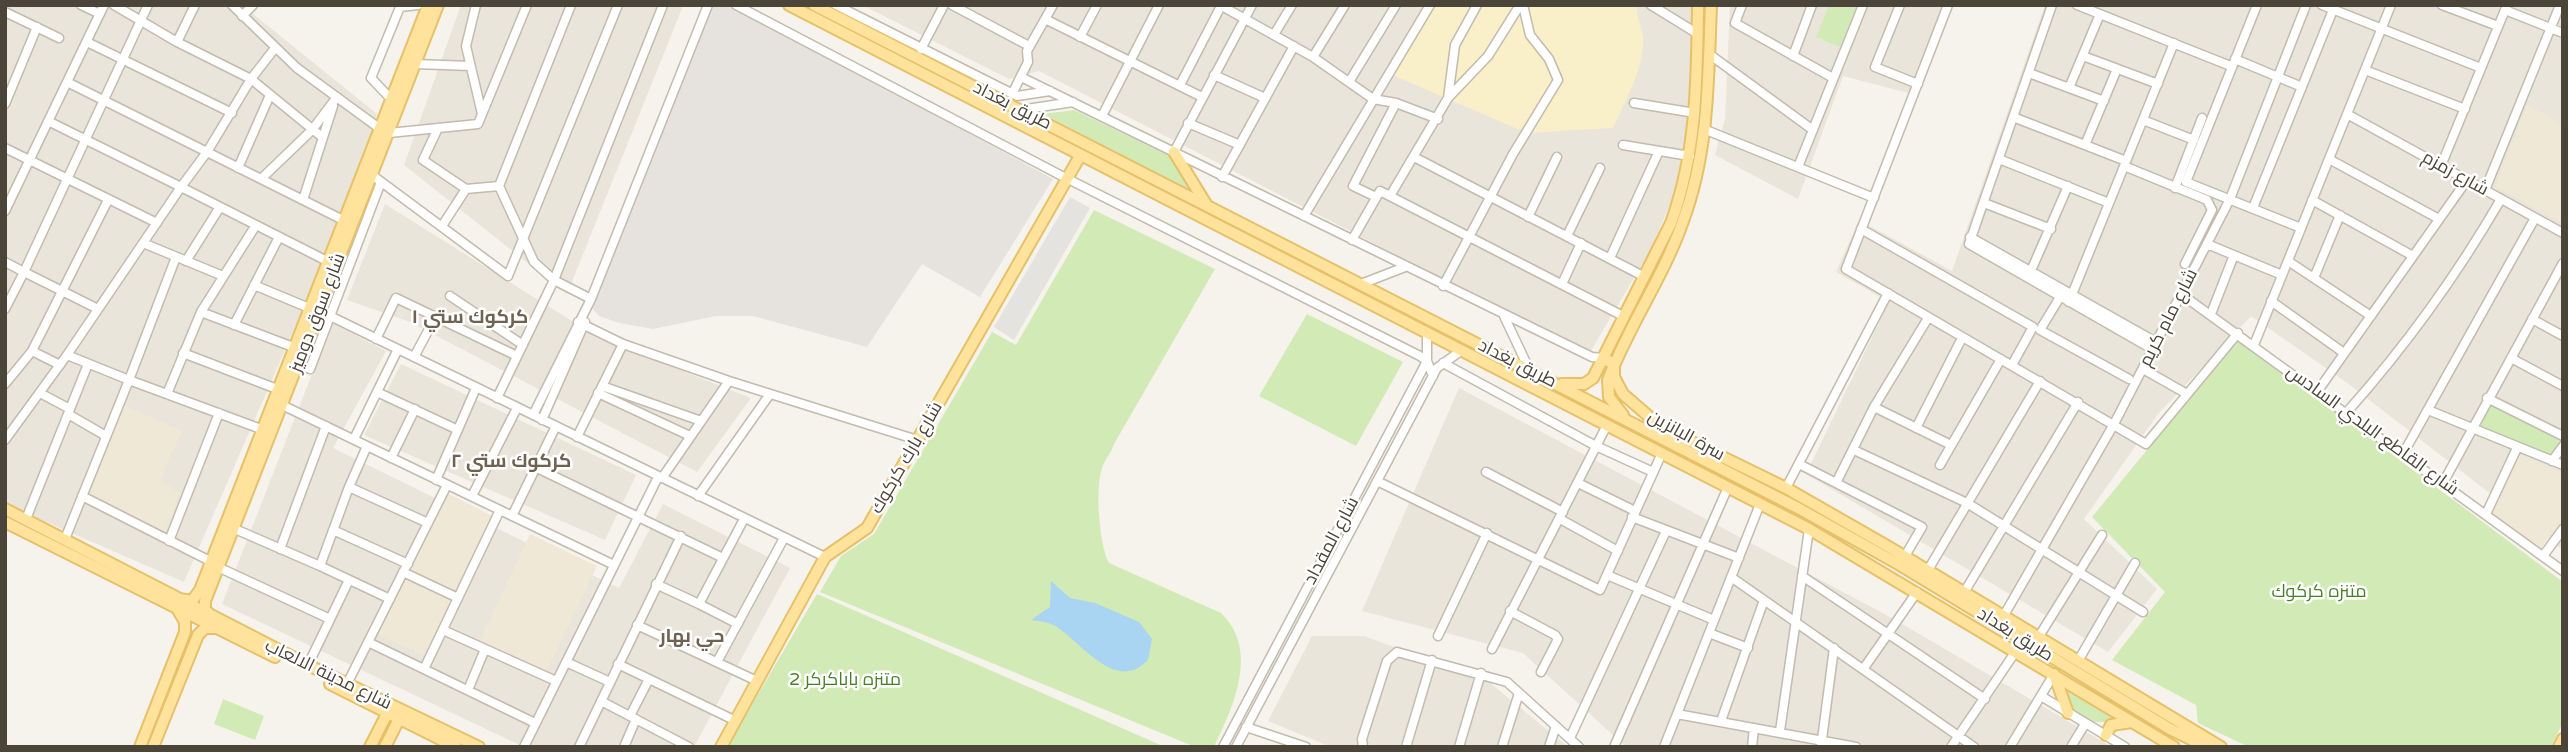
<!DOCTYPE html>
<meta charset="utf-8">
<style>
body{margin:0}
#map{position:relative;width:2568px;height:752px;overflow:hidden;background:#f6f3ec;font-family:"Varela Round",sans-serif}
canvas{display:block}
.frame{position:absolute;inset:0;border:7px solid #4b4439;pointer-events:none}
</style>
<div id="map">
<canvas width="2568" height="752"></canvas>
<div class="frame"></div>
</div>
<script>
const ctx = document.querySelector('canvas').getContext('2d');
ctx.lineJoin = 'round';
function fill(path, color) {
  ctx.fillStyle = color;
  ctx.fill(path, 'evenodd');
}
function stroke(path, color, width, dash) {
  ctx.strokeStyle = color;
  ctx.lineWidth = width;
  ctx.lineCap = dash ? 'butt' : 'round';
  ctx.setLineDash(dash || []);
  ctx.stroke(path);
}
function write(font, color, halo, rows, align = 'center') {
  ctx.font = font + ' "Varela Round",Cairo,sans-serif';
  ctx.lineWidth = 5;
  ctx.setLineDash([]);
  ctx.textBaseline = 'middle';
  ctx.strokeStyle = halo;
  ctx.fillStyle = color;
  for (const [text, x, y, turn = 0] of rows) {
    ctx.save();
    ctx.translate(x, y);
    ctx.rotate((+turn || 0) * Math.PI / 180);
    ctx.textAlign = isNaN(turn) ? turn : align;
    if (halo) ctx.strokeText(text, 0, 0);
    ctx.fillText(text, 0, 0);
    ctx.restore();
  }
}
fill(new Path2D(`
 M5 5H242L377 114 362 173 184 582 5 504Z
 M461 5 683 6 567 294 404 165Z
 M862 5H1692L1687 148 1673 197 1651 249 1589 354 1039 71 1009 79Z
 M1730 5H1952L1916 95 1843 76 1798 199 1715 155 1725 119Z
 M2045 5H2563V550L2346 382 2251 316 2158 414 2084 519 2157 589 2108 652 1806 474 1889 302 1836 272 1859 220 1952 271Z
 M385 204 599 338 751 398 697 472 410 322 347 300Z
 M332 323 386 351 333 448 619 588 663 504 790 568 694 747H524L222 604Z
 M401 364 636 475 605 540 364 435Z
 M1459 388 1892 618 2112 747H1626L1523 653 1362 611Z
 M1312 636H1364L1489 682 1568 747H1331L1268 721Z`), '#eae5da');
fill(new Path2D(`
 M709 5H733L1053 179 980 297 922 264 867 347 753 316H716L653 329 619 323 599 316 592 308Z`), '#e6e2dd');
fill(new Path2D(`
 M2527 105 2563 124V224L2495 186Z
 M121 404 182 431 160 480 180 493 164 534 85 495Z
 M2517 454 2563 473V517L2540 550 2491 513Z
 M447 493 492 516 455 592 410 570Z
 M530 534 597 566 546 672 480 641Z
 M407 576 453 598 425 656 378 635Z`), '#efe8d6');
fill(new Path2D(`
 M1829 5 1856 7 1840 47 1816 37Z
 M1074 110 1168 155 1192 192 1043 114Z
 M1094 210 1215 269 1114 444C1111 454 1105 459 1102 468 1095 487 1099 545 1109 563L1221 613C1260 650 1233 708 1214 747H1195L820 592 841 556 874 534 992 332 1016 345Z
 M1307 314 1403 362 1356 446 1259 396Z
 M2238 339 2563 582V722L2551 747H2249L2198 723 2196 705 2112 660 2165 592 2092 517Z
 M2490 403 2560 440 2549 457 2476 429Z
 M817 594 1165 747H727Z
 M2060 682 2122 720C2081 726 2074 721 2060 682Z
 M223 699 264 716 255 740 214 724Z`), '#d2eab5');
fill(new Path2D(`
 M1436 5H1637C1636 17 1642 26 1643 38 1645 66 1624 104 1613 128L1527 133 1390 74Z`), '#f9efc9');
fill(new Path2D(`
 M1070 197 1090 208 1014 340 994 327Z`), '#e5e3e0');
fill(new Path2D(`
 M1051 581 1070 598 1095 603 1139 622 1152 639 1148 660C1116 694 1082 643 1057 627 1049 622 1040 621 1031 620L1050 607Z`), '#a9d4f2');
const minor = new Path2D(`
 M81 5 100 14
 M114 5 177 42 251 79 322 137
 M232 5 297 68 379 128
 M476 5 466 46 482 114
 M571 5 499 186 534 262 554 280 591 299
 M736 5 1062 176 1420 356 1427 361 1433 376
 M836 5 1017 96 1050 91
 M952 5 1029 46
 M1220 5 1313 57
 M1345 5 1313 57 1373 99 1396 103 1438 119
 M1651 5 1698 34
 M1742 5 1735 23 1833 78
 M1900 5 1875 67 1918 84
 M1948 5 1846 269 2146 444 2238 333
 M2052 5 1969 244 2152 349
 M2077 5 2228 65
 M2257 5 2186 182 2301 228
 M2322 5 2481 68
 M2442 5 2498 26
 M2505 10 2563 33
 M5 12 59 38
 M242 16 253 5
 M1045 19 1202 97
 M1275 33 1292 5
 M1080 37 1097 5
 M87 42 232 113
 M177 42 195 5
 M921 49 944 5
 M1709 54 1813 130
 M1793 56 1812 5
 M2083 56 2158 84
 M2235 59 2302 87
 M416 64 470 66
 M2365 70 2465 109
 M2029 73 2104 101
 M1214 75 1265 98
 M1021 77 1592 357 1603 358
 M67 82 207 152 251 79 275 48
 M1349 82 1396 5
 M1180 85 1221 6
 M2069 88 2100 14
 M1012 94 1028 62 1027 51 1053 5
 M1448 98 1488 56 1520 5
 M391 99 371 78 400 7 418 5
 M1634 103 1695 113
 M5 104 37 27
 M1020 110 1073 102
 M2347 114 2563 233
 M1102 116 1159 5
 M2013 117 2126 161
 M2143 120 2194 140
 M48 121 181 187 207 152 343 220
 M1188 123 1240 145
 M438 128 423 160 466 189 499 186
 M1706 130 1874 198
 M389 133 478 124 527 5
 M1623 145 1690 156
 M2085 145 2117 69
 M5 148 157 223
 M1174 152 1252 5
 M1414 157 1643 276
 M1999 159 2109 203
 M2329 159 2439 219
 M2124 166 2207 200 2212 210 2185 264
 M2441 166 2507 5
 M1798 167 1863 5
 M238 168 270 95
 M372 175 508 276 618 5
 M1222 177 1294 46
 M261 179 312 130 337 97
 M2175 188 2202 118
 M2485 190 2560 5
 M1390 196 1448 98 1455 45 1477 5
 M1376 197 1353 186 1396 103
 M303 200 333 106
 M2312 200 2413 256
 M1984 203 2051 229
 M2253 208 2335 5
 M5 211 104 5
 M1304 216 1430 5
 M1528 217 1557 157
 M442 226 466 189
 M1861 229 2033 327 2012 365
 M1567 236 1600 168
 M1970 237 2156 342
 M1352 240 1380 191 1623 316
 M143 243 223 276
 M2207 244 2282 275
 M176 257 129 380 67 355 181 187 327 261
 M1610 258 1659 151
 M186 261 220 207
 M2288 261 2371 316
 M5 262 24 272 5 309
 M2030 273 2068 186
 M2314 278 2340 215
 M1361 284 1405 267
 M1562 284 1581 243
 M254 285 309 308
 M1443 286 1513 154 1558 80 1549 59 1530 35 1523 5
 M2181 294 2563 571
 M450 296 523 345
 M2060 297 2040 330 2129 379
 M2271 301 2344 353
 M2069 302 2174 43
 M98 309 24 272 148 5
 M201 312 293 347
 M2211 314 2234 255
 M330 316 825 557
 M1504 316 1530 371
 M2532 319 2563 336
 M578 322 623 344 729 381 911 438
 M234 325 279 237
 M376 339 396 298 517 356
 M2254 345 2391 5
 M32 351 60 365
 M183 353 277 389
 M414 357 435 318
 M2511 358 2563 386
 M1443 363 1596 446 1653 472
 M310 369 381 182
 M2143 369 2187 394
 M5 384 32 351 108 200
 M602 386 701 421
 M377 392 456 429
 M2317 392 2467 180
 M40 393 70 409
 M598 393 690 436
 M167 394 201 312 256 225
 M497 398 554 280 663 5
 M2487 398 2563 436
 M282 405 367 446 349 487
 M1874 407 1951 445
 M2428 410 2563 465
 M2347 412C2405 347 2457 275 2501 199
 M68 414 106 436
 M533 415 591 299 708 5
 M542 420 585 322
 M1916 428 1962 338
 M577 437 623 344
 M354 439 398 349
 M5 440 67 355
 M367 446 614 565
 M1854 450 1967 503 2143 612
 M2403 454 2535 218
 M391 458 415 409
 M2552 461 2563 446
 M1799 464 1922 527 1905 556
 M1940 465 2001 359
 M535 467 723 558
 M1486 472 1563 512
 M662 478 729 381
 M436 480 476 388
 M1377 481 1600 590 1662 453
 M1578 483 1635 511
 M1836 483 1874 407 1928 318
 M2443 483 2563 263
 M1786 488 1888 293
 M82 496 212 562
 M472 496 517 408
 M698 496 770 394
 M2486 514 2517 448
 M512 516 556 426
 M1632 517 1739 558
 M26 519 88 364
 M1560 519 1618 551
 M235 529 320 566 349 487 428 523
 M333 530 408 564
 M65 539 129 380 261 429
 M169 541 219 413
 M280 549 326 426
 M2543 556 2563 529
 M320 566 390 599
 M220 568 330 619
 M1928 570 2040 381
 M403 572 458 598
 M1607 575 1714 620
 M1802 576 1985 699
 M1731 577 1974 747
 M656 584 699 604 744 519
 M1965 591 2078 402
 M699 604 738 624
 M1510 611 1555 635 1558 639 1541 672
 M2003 617 2114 424 2230 199 2306 5
 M637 625 757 681
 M443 630 556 681
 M1709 633 1748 648
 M1438 636 1487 533
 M2038 638 2102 535
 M368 642 535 723
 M1492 649 1607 425
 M2078 661 2135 563
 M566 662 610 682
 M717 662 784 538
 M618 664 736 721
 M308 665 349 580
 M1864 668 1917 592
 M424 669 500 510
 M347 684 447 485
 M468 690 485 649
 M2041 696 2125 747
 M601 701 689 747
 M1677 714 1856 747
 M630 716 649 679
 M1721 721 1764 600
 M1246 727 1306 747
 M1780 731 1809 529
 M1570 738 1666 531
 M524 747 658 477
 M579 747 681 536
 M624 747 636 719
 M1223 747 1427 361V332
 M1236 747 1437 368 1462 350
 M1363 747 1362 739 1387 661 1397 652 1507 682 1579 747
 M1406 747 1432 660
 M1459 747 1481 673
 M1502 747 1519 693
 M1549 747 1556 726
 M1614 747 1728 487
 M1664 747 1760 504
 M1752 747 1754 728
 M1821 747 1834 648
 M1951 747 2016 651
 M2010 747 2054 674
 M2071 747 2085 724`);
const major = new Path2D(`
 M789 5 1809 529 2174 747
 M814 5 1798 508 1900 565 2170 729 2207 747
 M1174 152 1206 204
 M1603 358 1614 364V377L1623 394 1661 427 1786 488 1889 547 2221 747
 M1562 384H1584L1593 378 1671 223C1697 152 1697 79 1698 5
 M1623 415 1609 397 1608 380C1629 325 1664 276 1683 221 1709 151 1708 79 1711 5
 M5 509 308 665 479 747
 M5 522 275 657
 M179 599 192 601 200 590 428 5
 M213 617 205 610V601L438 5
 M2054 674 2068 713
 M330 684 456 747
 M2106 735 2111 725 2132 722
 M140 747 185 632V622L178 610
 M153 747 198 635 205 628H215
 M370 747 390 708
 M385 747 401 715
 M721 747 825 557 867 528 1080 156
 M2559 747 2563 739`);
stroke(minor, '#c2bbae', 11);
stroke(major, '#e6c16a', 14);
stroke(minor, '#fff', 8);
stroke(major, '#ffe39c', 10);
write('18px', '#4b4439', '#fff', [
 ["طريق بغداد",1012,106,27],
 ["شارع زمزم",2455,174,29],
 ["شارع سوق دوميز",318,313,-69],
 ["شارع مام كريم",2169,318,-63],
 ["طريق بغداد",1517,364,27],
 ["شارع القاطع البلدي السادس",2372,431,36],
 ["سرة البانزين",1686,436,29],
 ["شارع بارك كركوك",907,458,-60],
 ["شارع المقداد",1332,541,-62],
 ["طريق بغداد",2015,635,32],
 ["شارع مدينة الالعاب",328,675,26]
]);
write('18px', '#4a7f2a', '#fff', [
 ["متنزه كركوك",2319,592],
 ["متنزه باباكركر 2",845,680]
]);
write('bold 19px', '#6e6250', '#fff', [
 ["كركوك ستي ١",470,318],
 ["كركوك ستي ٢",511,462],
 ["حي بهار",692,637]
]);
</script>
